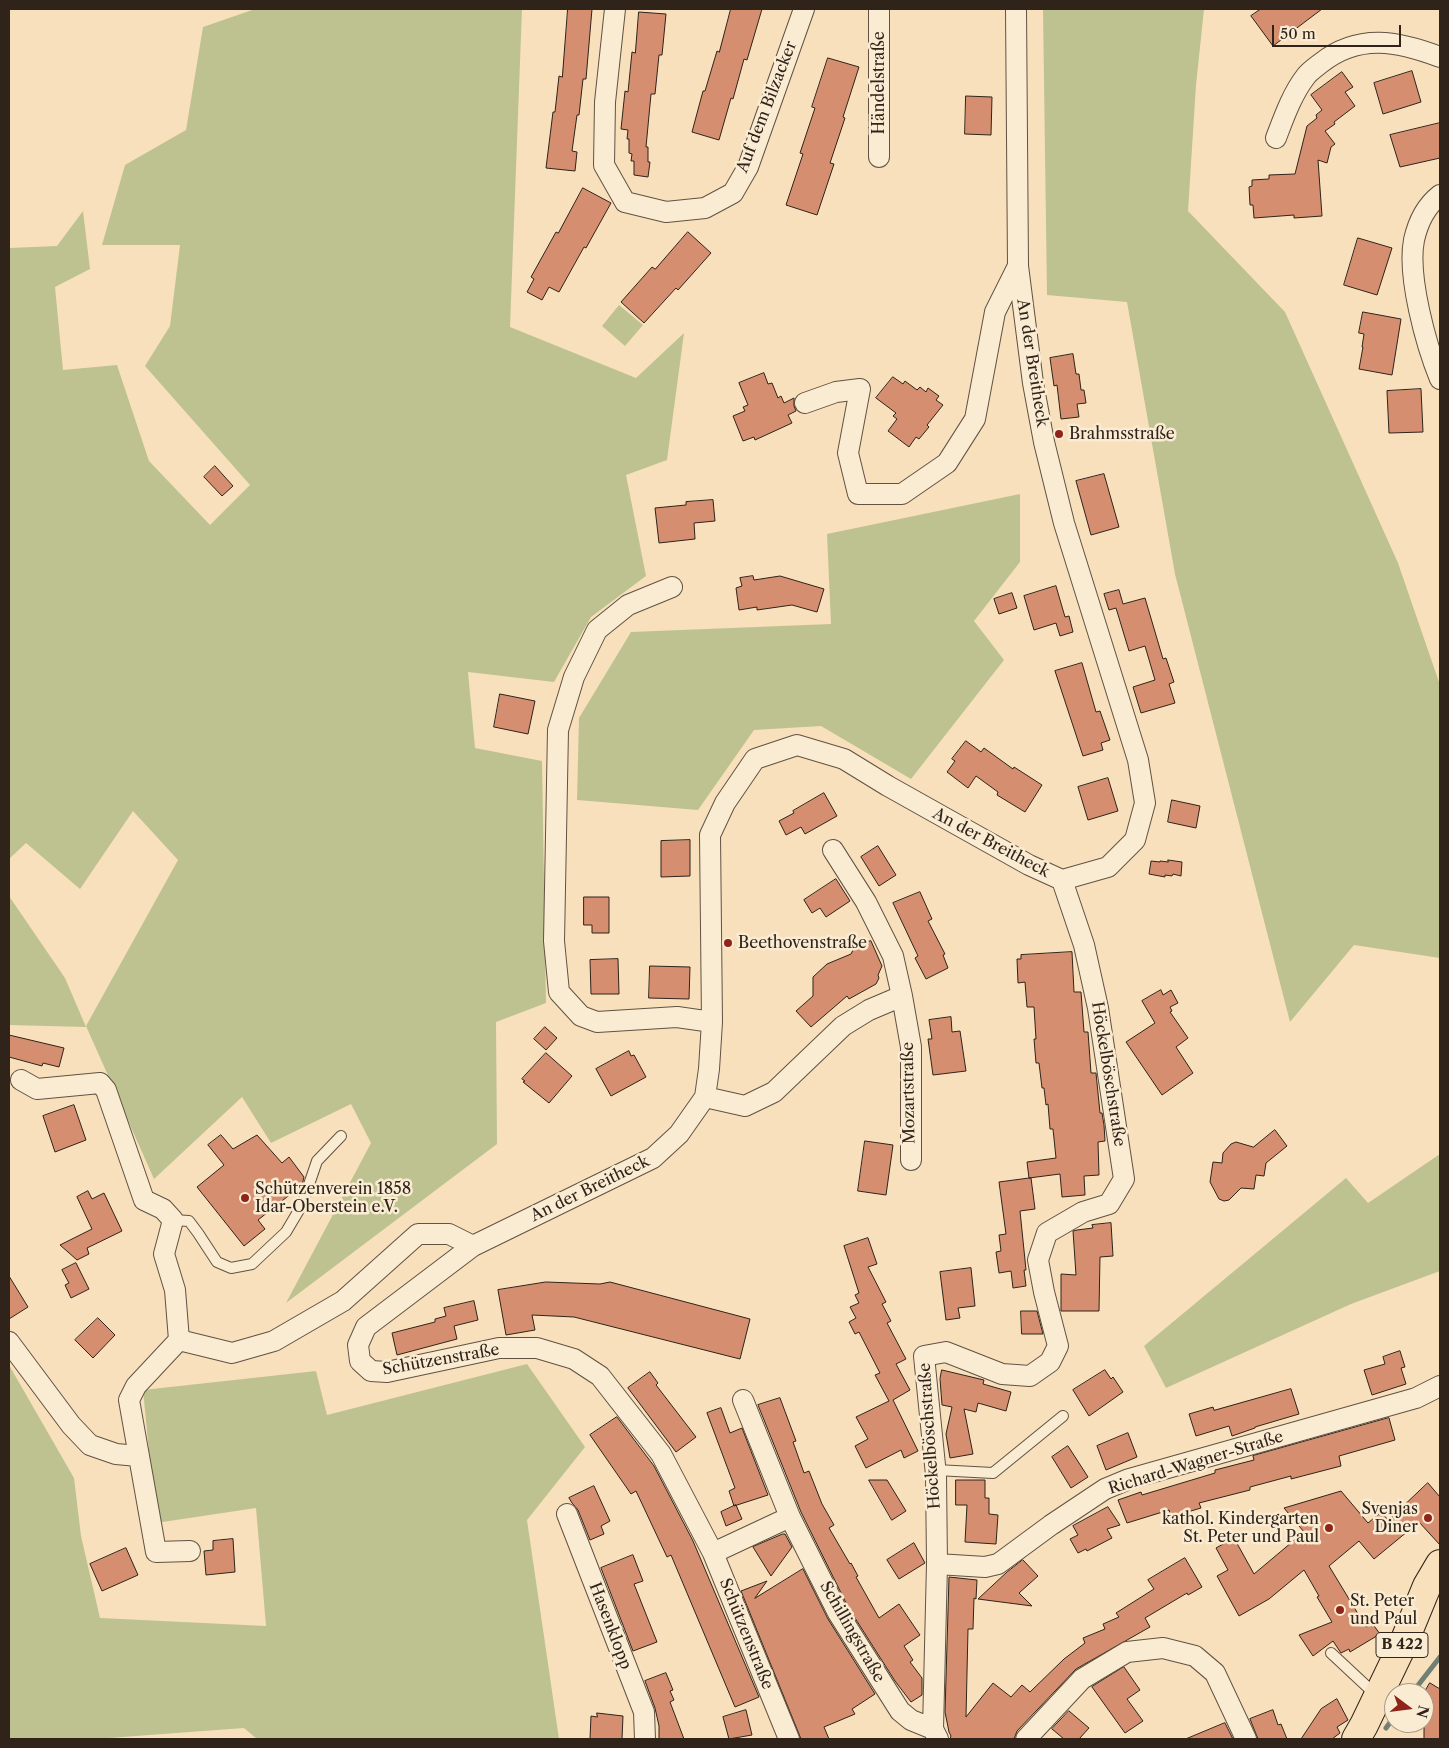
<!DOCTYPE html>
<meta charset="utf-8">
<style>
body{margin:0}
#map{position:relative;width:1449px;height:1748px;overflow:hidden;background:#f8e0bc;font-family:"Libre Caslon Text",serif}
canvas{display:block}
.frame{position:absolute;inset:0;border:10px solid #2f231a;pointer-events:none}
.north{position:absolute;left:1384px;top:1683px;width:50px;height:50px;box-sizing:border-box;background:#faebd3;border:1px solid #a99b89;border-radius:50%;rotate:105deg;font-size:14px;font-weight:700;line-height:20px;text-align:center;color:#2f231a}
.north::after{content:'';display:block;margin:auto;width:18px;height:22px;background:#8f2418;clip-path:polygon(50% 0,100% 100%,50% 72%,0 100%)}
.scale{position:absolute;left:1272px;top:25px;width:129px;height:22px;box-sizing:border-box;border:2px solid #2f231a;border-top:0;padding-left:6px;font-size:15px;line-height:18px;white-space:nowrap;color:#2f231a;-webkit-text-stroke:4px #faebd3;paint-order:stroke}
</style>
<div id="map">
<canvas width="1449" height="1748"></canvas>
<div class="frame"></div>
<div class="north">N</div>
<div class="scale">50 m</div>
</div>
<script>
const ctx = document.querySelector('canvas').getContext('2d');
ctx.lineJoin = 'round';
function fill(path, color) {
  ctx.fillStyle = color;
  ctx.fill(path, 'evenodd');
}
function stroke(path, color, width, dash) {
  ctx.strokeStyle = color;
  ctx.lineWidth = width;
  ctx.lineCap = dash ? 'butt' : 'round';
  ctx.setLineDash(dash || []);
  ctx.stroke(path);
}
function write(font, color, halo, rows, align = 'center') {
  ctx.font = font + ' "Libre Caslon Text",serif';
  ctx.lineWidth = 5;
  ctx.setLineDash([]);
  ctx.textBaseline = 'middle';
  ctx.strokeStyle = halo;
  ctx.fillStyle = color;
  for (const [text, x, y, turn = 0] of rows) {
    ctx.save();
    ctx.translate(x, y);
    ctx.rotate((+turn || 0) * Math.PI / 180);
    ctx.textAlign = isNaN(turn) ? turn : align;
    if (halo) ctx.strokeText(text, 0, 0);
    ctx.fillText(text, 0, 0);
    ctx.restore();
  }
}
fill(new Path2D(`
 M255 9H522L510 327 636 378 684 333 667 460 626 475 646 576 591 617 554 682 468 672 475 748 542 761 546 1003 496 1022 497 1144 286 1303 371 1143 351 1104 271 1143 242 1097 154 1179 86 1026 178 860 133 811 80 889 26 843 9 859V248L57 246 83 211 90 269 55 287 63 370 117 365 149 461 210 525 250 485 145 366 170 326 180 245H102L125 165 186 130 203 27Z
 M1043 9H1204L1196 85 1188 211 1285 312 1398 563 1440 685V958L1354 945 1290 1022 1175 574 1127 302 1047 295Z
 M619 305 643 325 625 346 602 326Z
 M1020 494V562L974 621 1004 660 911 779 821 726 754 730 698 810 577 800 579 718 631 632 831 624 827 534Z
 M9 896 65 978 86 1027 9 1025Z
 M1440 1154V1271L1351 1304 1166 1388 1144 1346 1346 1178 1368 1203Z
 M527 1364 585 1447 527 1520 559 1739H257L244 1728 109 1738 108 1739H9V1365L74 1478 81 1536 100 1618 266 1626 256 1508 156 1523 143 1390 316 1371 327 1415Z`), '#bec290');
stroke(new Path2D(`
 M1412 1693 1440 1657
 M1386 1728 1394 1717`), '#717f75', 5);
const building = new Path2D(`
 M568 9H592L586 79H583L579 115H577L572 151 577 152 575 171 546 168 553 112H555L559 76 562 77Z
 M731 9H762L747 60 744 59 733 99 731 98 719 140 692 132 703 91H705L717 51 719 52Z
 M1261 9H1322L1273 46 1251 16Z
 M639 12 666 14 662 55H659L655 94H651L646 147H648V162H650L648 177 634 175V161H631L632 154 629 153V139H627L628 130 621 129 625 91 628 92 632 52 635 53Z
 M828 58 859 67 843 117 845 118 830 163 834 164 817 215 786 205 803 154 800 153 815 108 812 107Z
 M1412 71 1421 102 1383 114 1374 83Z
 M1342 72 1353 87 1345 92 1355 106 1334 122 1335 124 1325 131 1335 144 1331 147 1327 163 1318 160 1322 216 1294 218V215L1254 218 1253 205H1250L1249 187 1252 186V180L1269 179V175L1295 174 1307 126 1317 118 1316 115 1322 110 1311 95Z
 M966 96 992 97 991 135 965 134Z
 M1440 123V158L1400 167 1390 135Z
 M583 188 611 203 586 248 584 247 559 292 549 287 542 300 527 292 534 279 531 277 556 232 558 233Z
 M688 232 711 253 678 290 676 288 644 323 621 302 652 267 655 269Z
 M1358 238 1392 248 1377 295 1344 285Z
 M1363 312 1401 319 1392 375 1359 369 1363 347H1362L1364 334 1359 333Z
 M1073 354 1076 374H1079L1081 390H1084L1086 403 1077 404 1079 417 1061 419 1057 385 1054 386 1050 358Z
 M764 373 768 384 772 383 778 398 781 396 784 403 794 398V406L796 411 788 415 792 423 755 440 754 437 743 441 733 416 745 411 743 407 748 405 739 383Z
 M893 377 903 384 905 381 917 390 920 387 926 392 928 388 939 396 936 400 943 405 927 425 929 427 919 439 916 437 909 447 888 431 897 419 893 416 896 413 876 398Z
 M1421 389 1423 432 1389 433 1387 391Z
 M215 466 233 486 222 496 204 477Z
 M1104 474 1119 527 1091 535 1076 481Z
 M713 500 715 521 694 523 695 539 659 543 655 508 686 505V502Z
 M753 576 754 580 780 576 824 589 817 612 792 605 757 610V607L739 610 736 588 742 586 740 578Z
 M1056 586 1065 617 1069 616 1073 632 1060 636 1056 623 1034 630 1024 596Z
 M1119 590 1123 604 1145 598 1163 659 1166 658 1174 682 1169 684 1175 703 1141 713 1133 687 1155 680 1145 646 1129 651 1116 608 1109 610 1104 594Z
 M1012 593 1017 608 999 614 994 599Z
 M1082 663 1096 712 1100 711 1110 740 1101 743 1103 750 1083 756 1055 671Z
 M500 694 535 701 528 734 494 727Z
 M966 741 981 752 984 748 1013 769 1014 767 1042 785 1025 812 997 795 998 792 976 776 968 788 947 772 955 761 952 759Z
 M1108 778 1118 811 1088 820 1078 787Z
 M824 793 837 816 805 834 801 827 786 835 779 821 794 813 793 811Z
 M1172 800 1200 806 1196 828 1168 822Z
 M690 840V876L661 877V841Z
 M878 846 896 875 879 886 861 857Z
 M1168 860 1182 862 1181 876 1173 874 1172 876 1165 875V877L1149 874 1151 861 1160 862V861L1168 862Z
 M836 879 850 901 826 917 820 908 812 913 804 900Z
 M920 892 932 919 928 921 945 954 943 955 948 968 926 979 915 958 918 956 893 903Z
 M584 897H609V933H592V925H584Z
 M871 941 882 966 878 975 879 978 876 984 849 999 847 996 811 1027 796 1011 813 996V977L827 964 851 954 855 946Z
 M1072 952 1074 992H1081L1084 1032H1088L1091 1073H1096L1100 1113H1102L1104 1125 1105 1141 1098 1142 1099 1175 1084 1176 1085 1195 1062 1197 1060 1174 1029 1178H1031L1035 1209 1020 1211 1026 1270H1024L1026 1286 1013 1288 1011 1271 999 1273 996 1252 1001 1251 999 1235 1006 1234 999 1182 1029 1178 1027 1162 1056 1158 1053 1129H1050L1048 1104 1046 1105 1044 1088H1042L1039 1063H1036L1034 1039H1036L1034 1007H1027L1025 982 1018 983 1017 959H1021V955Z
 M618 959 619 994H591L590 960Z
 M650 966 690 967 689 999 649 998Z
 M1161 990 1163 995 1171 990 1178 1003 1170 1007 1172 1011 1170 1012 1188 1038 1176 1047 1193 1073 1162 1095 1126 1042 1155 1023 1142 1001Z
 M951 1017 952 1032 960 1031 966 1071 933 1075 928 1039H932L929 1020Z
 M545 1027 557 1038 546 1050 534 1039Z
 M9 1035 64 1048 59 1067 43 1063 42 1066 9 1057Z
 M629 1051 631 1056 634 1055 646 1077 611 1096 596 1069Z
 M546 1053 572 1076 549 1103 523 1082 525 1081 522 1079Z
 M74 1105 86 1140 55 1152 43 1116Z
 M1275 1130 1287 1146 1266 1163 1264 1176 1256 1175 1254 1189 1241 1188 1229 1200 1224 1201 1219 1199 1210 1182 1213 1162 1222 1163 1223 1153 1231 1144 1236 1142 1253 1147Z
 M221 1135 233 1149 257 1135 282 1163 289 1157 304 1177 302 1185 258 1220 265 1229 244 1246 197 1187 224 1165 208 1145Z
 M865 1141 893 1145 886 1195 858 1191Z
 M88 1191 92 1199 104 1193 122 1231 87 1248 89 1254 77 1260 60 1245 92 1229 77 1197Z
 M1111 1223 1113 1256 1100 1257 1099 1311H1061V1274L1076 1275 1073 1231 1077 1230 1093 1228 1092 1225Z
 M868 1238 877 1264 868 1267 886 1302 882 1304 891 1321 887 1323 906 1359 896 1364 910 1390 893 1400 918 1451 904 1458 901 1450 866 1468 855 1446 868 1439 856 1417 889 1401 875 1375 880 1373 859 1332 855 1334 849 1322 856 1318 850 1307 859 1303 855 1295 859 1293 844 1246Z
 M76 1263 89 1289 71 1298 65 1285 69 1283 62 1270Z
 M971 1268 975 1306 958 1308 960 1318 946 1320 940 1272Z
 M9 1276 28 1307 9 1319Z
 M546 1282 600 1284 610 1282 750 1319 740 1359 574 1317 532 1315 535 1330 506 1335 498 1290Z
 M474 1301 478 1320 454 1326 457 1339 397 1355 392 1333 435 1322V1319L446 1316 444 1308Z
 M1021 1311H1037L1043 1334H1022Z
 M98 1318 115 1335 93 1358 75 1340Z
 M1400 1351 1405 1367 1401 1368 1406 1384 1372 1395 1364 1370 1385 1364 1383 1357Z
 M942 1370 984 1380 983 1384 1011 1392 1006 1411 978 1403 976 1412 964 1409 973 1454 950 1458 946 1434 952 1407 942 1405 940 1379Z
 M1105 1370 1111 1379 1113 1377 1123 1392 1089 1416 1073 1390Z
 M650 1372 658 1383 656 1385 696 1437 676 1452 628 1388Z
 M1291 1389 1299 1414 1255 1427V1428L1232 1436 1229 1426 1196 1436 1189 1414 1213 1407 1214 1410Z
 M780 1398 796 1441 793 1442 804 1473 809 1471 822 1504 834 1525 829 1528 850 1564 851 1563 858 1576 856 1577 879 1618 899 1604 920 1635 904 1646 913 1660 910 1662 922 1678V1695L911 1702 895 1681 848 1607 801 1512 758 1405Z
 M721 1408 730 1433 742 1428 768 1495 734 1506 729 1491 735 1488 707 1413Z
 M617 1417 654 1466 693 1541 759 1697 735 1707 671 1555 667 1557 636 1491 631 1494 590 1435Z
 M1389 1418 1395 1440 1339 1456 1341 1466 1291 1479V1476L1250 1487V1490L1199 1503 1201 1508 1171 1517 1169 1510 1127 1523 1118 1500 1141 1492 1142 1495 1215 1473V1470L1254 1460 1253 1456Z
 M1128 1433 1137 1457 1106 1470 1097 1446Z
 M1068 1446 1088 1477 1071 1488 1052 1457Z
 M869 1480H887L906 1511 892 1520Z
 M956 1480H985V1498H989V1514L998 1515 996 1544 965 1542 967 1505H956Z
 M1428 1483 1440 1497V1545L1419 1522 1374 1559 1359 1541 1329 1566 1366 1627 1372 1623 1380 1634 1350 1652 1349 1649 1341 1653 1333 1641 1313 1656 1299 1635 1332 1622 1317 1597 1319 1596 1304 1570 1269 1599 1239 1616 1217 1576 1228 1570 1216 1548 1234 1538 1254 1574 1304 1532 1284 1508 1341 1491 1368 1523 1381 1512 1388 1520Z
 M594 1486 610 1521 601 1526 604 1534 590 1540 578 1510 572 1503 569 1498Z
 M736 1505 742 1519 726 1526 721 1512Z
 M1108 1507 1120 1525 1107 1529 1112 1538 1087 1551 1086 1549 1078 1553 1070 1539 1078 1535 1073 1526Z
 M783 1534H785L792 1547 771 1576 753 1547Z
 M233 1539 235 1572 206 1575 204 1551 213 1550V1541Z
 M914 1543 925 1563 899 1579 887 1560Z
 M126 1548 138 1575 102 1591 90 1564Z
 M633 1555 643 1581 634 1584 657 1642 633 1651 601 1568Z
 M1185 1558 1202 1587 1188 1595 1187 1593 1145 1618 1150 1627 1076 1669 1017 1731 1014 1739H950L951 1736 949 1732 945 1712 949 1577 977 1580 976 1599 974 1598 973 1629H968L966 1717 993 1683 1011 1697 1022 1685 1030 1692 1064 1659 1085 1643 1083 1638 1105 1629 1103 1624 1119 1617 1116 1613 1154 1589 1148 1580Z
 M1023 1560 1038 1576 1019 1593 1032 1606 978 1599 1007 1572Z
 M803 1569 828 1619 875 1694 852 1709 855 1714 824 1727 829 1739H801L741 1591 767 1581 755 1598Z
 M1124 1667 1140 1690 1127 1699 1143 1721 1125 1733 1092 1687Z
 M666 1673 673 1690 670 1691 674 1700 670 1702 684 1739H659V1726L655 1708 645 1681Z
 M1430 1683 1440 1689V1739H1424V1693Z
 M1337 1699 1348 1720 1337 1727 1340 1733 1332 1739H1301L1321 1709Z
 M746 1710 752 1735 729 1739 723 1717Z
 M1273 1710 1278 1725 1281 1724 1287 1739H1258L1250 1719Z
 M1069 1711 1089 1728 1079 1739H1064L1052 1729Z
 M597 1713 623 1716 622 1739H590L591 1716 597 1717Z
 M1225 1723 1233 1739H1186Z`);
fill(building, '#d58e6f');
stroke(building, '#2f231a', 1);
const service = new Path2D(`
 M173 1220 189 1221 198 1233 217 1262 231 1268 252 1264 286 1232 302 1205 317 1161 341 1136
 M936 1470 993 1473 1063 1416
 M1331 1653 1376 1695`);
const minor = new Path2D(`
 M615 9 605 102 604 165 625 202 666 212 705 208 733 193 748 167 804 9
 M879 9V157
 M1276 138C1284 117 1292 94 1306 76 1310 71 1316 67 1321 63 1359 33 1398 41 1440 57
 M1440 195C1426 206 1418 222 1414 240 1407 276 1426 345 1440 379
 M805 403 836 392 860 389 848 453 858 494H902L947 463 975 419 995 312 1018 266
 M672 587 628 605 597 630 574 677 558 730 554 941 559 992 581 1016 597 1022 677 1017 712 1022
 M833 850 866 902 893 956 902 996 911 1047V1160
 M21 1080 37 1089 100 1083 106 1090 144 1200 163 1209 173 1220 164 1254 175 1290 179 1340
 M705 1097 745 1106 774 1092 843 1026 869 1010 902 996
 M179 1340 232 1353 274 1341 343 1301 418 1234H449L473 1246
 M179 1340 136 1386 129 1400 156 1552 190 1551
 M9 1342 71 1425 90 1445 116 1454 138 1456
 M743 1400 790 1517 838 1613 900 1711 911 1720 933 1729
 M567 1514 644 1712 645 1739
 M713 1553 790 1517
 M937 1564 985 1567 998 1564 1051 1525 1105 1489 1129 1479 1416 1398 1440 1386
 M789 1739 713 1553 661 1454 600 1376 574 1359 537 1348H499L387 1372 371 1371 360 1361 358 1345 366 1327 473 1246 653 1158 679 1134 705 1097 709 1069 712 1022 710 835 725 803 755 759 797 745 844 759 888 786 1029 865 1062 880 1108 867 1135 840 1145 803 1138 760 1064 523 1044 442 1033 383 1018 266 1016 9
 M938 1739 933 1729 937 1564 936 1475 924 1356 946 1352 1002 1374 1030 1376 1050 1362 1058 1346 1044 1292 1038 1260 1047 1233 1083 1212 1109 1204 1124 1179 1098 1008 1084 945 1062 880
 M1026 1739 1082 1679 1127 1652 1163 1648 1195 1656 1215 1673 1246 1739`);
const primary = new Path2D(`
 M1356 1739 1364 1725 1404 1642 1427 1586 1440 1564`);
stroke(service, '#615242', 12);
stroke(minor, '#615242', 22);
stroke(primary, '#2f231a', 30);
stroke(service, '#faebd3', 10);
stroke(minor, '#faebd3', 20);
stroke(primary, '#f8e0bc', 28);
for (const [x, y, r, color] of [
 [1059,434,5,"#8f2418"],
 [728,943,5,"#8f2418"],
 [245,1198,5,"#8f2418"],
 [1428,1518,5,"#8f2418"],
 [1329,1528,5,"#8f2418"],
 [1340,1610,5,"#8f2418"]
]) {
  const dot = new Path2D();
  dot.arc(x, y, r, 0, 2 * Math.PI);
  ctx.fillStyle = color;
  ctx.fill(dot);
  stroke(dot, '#faebd3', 2);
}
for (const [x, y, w] of [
 [1402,1645,52]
]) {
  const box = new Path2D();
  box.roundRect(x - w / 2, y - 12.5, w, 25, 4);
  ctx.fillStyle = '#faebd3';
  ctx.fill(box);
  stroke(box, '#2f231a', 1);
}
write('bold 15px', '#2f231a', null, [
 ["B 422",1402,1645]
]);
write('16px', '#2f231a', '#faebd3', [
 ["Händelstraße",879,83,-90],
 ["Auf dem Bilzacker",767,107,-69],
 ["An der Breitheck",1032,363,81],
 ["An der Breitheck",991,843,28],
 ["Höckelböschstraße",1108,1074,81],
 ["Mozartstraße",909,1093,-91],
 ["An der Breitheck",590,1189,-26],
 ["Schützenstraße",441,1360,-10],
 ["Höckelböschstraße",930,1436,-94],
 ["Richard-Wagner-Straße",1196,1463,-17],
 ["Hasenklopp",610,1626,69],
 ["Schillingstraße",852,1632,60],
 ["Schützenstraße",746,1634,68]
]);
write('16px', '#2f231a', '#faebd3', [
 ["Brahmsstraße",1069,434],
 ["Beethovenstraße",738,943],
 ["Schützenverein 1858",255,1189],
 ["Idar-Oberstein e.V.",255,1207],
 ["Svenjas",1418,1509,"right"],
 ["Diner",1418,1527,"right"],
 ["kathol. Kindergarten",1319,1519,"right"],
 ["St. Peter und Paul",1319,1537,"right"],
 ["St. Peter",1350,1601],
 ["und Paul",1350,1619]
], 'left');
</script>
